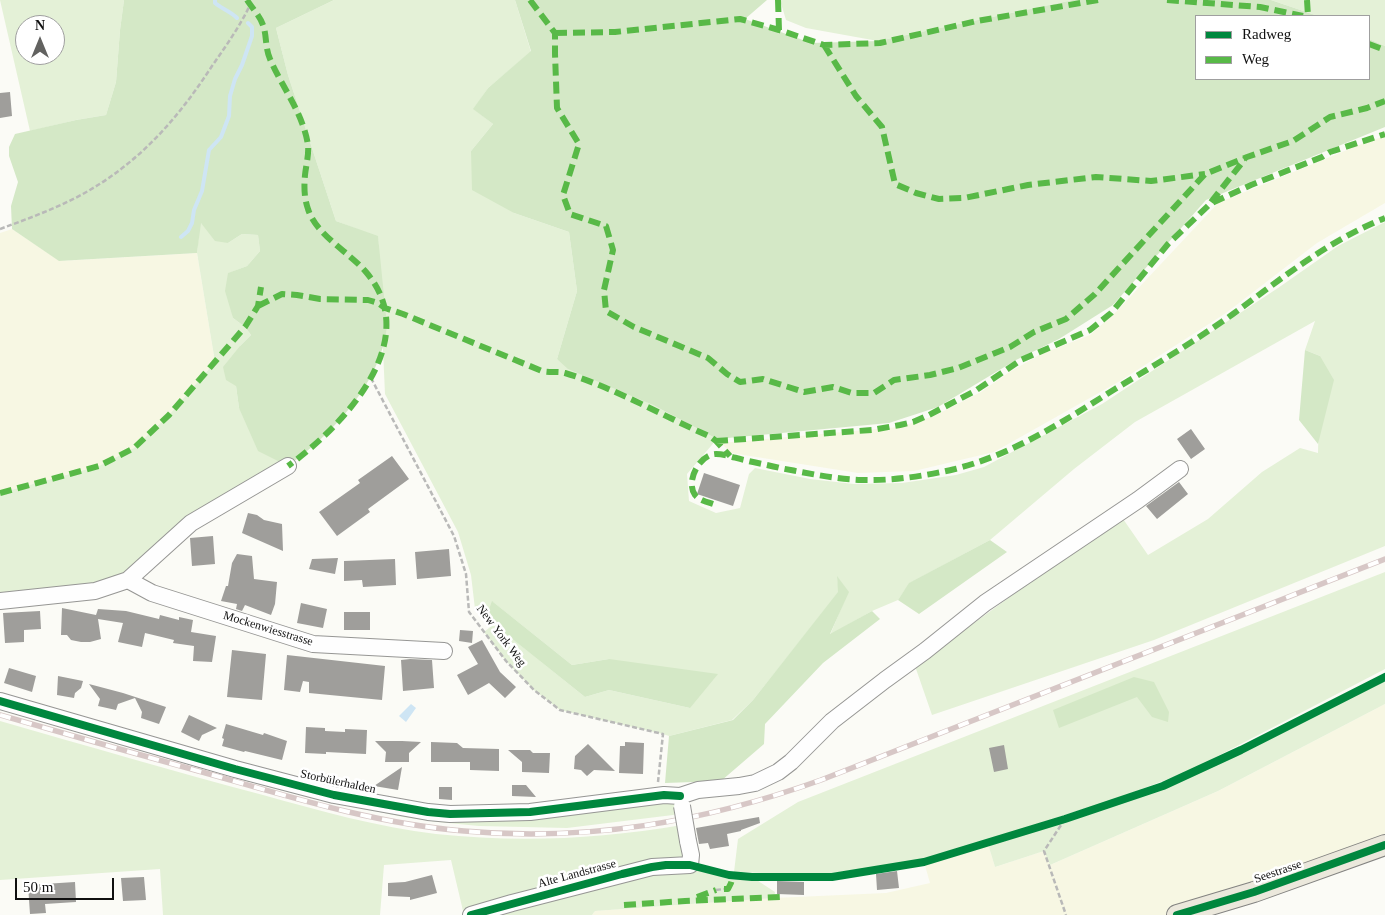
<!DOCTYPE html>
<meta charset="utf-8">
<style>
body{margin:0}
#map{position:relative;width:1385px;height:915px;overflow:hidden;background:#fbfbf6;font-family:Georgia,serif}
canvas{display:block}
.legend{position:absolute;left:1195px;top:15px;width:175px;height:65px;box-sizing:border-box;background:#fff;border:1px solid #9f9f9f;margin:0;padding:6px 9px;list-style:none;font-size:15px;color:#101010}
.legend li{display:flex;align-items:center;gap:10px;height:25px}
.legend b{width:25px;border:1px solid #9f9f9f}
.north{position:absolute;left:15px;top:15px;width:50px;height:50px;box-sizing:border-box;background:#fff;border:1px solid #9f9f9f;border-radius:50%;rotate:0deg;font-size:14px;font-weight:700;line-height:20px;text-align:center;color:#101010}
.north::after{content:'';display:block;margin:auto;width:18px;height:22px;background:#626260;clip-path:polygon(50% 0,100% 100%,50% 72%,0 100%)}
.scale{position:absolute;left:15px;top:878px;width:99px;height:22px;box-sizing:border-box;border:2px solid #101010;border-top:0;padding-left:6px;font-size:15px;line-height:18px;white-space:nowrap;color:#101010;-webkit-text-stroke:4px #fff;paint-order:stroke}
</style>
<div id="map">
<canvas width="1385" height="915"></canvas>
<ul class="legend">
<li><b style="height:6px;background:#00873e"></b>Radweg</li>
<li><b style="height:6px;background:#58b947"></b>Weg</li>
</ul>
<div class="north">N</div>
<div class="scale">50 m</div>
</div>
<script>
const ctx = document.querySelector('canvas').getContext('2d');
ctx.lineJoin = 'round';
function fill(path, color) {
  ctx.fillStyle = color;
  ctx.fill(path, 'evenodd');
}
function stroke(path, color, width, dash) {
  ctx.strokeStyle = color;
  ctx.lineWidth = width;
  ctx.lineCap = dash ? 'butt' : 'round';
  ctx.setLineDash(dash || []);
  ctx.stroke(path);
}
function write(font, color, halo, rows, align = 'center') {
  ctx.font = font + ' Georgia,serif';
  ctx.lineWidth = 5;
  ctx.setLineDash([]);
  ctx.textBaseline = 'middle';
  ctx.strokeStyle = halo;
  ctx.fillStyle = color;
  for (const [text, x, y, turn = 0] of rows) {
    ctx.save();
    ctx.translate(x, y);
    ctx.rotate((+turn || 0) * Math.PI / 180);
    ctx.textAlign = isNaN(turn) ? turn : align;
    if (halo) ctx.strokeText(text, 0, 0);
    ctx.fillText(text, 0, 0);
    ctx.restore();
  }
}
fill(new Path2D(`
 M1385 136V203L1317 243 1226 313 1120 381 994 452 914 471 858 473 731 453 721 443 899 427 934 416 981 392 1008 373 1039 355 1090 335 1116 312 1218 203 1364 143Z
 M12 229 60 261 197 253 215 362 169 415 134 448 99 466 0 493V233Z
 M1385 704V844L1170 915H592L595 911 774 898 886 893 930 883 924 862 988 844 995 867 1044 851 1050 865 1218 791Z`), '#f7f7e3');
fill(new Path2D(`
 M0 0H124L120 30 116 82 106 115 76 120 30 131ZM25 25H55V55H25Z
 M334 0H515L531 52 488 88 474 109 493 124 471 151 514 213 569 232 577 291 557 359 653 405 717 439 687 474 689 501 716 513 740 508 749 474 755 468 810 479 854 484 902 483 956 475 984 467 1102 404 1278 288 1338 246 1385 222V546L1154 640 932 715 915 666 1121 516 1148 555 1208 519 1262 472 1300 448 1318 453 1320 356 1305 350 1315 321 1135 422 1074 469 990 540 910 583 898 600 872 611 830 635 848 592 837 577 839 592 753 700 732 720 669 736 663 734 560 710 534 690 506 661 484 632 494 624 585 697 609 690 690 708 609 659 572 665 493 602 486 618 475 609 471 575 458 532 385 394 378 237 336 221 288 75 276 28Z
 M780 0H1073L878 41 806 28 786 20Z
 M1271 0H1385V46L1369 39V16H1318Z
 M200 222 228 243 242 234 258 235 260 251 247 266 229 273 233 318 245 327 251 335 240 346 236 386 239 408 288 466 191 523 128 580 0 601V493L99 466 134 448 169 415 215 362 197 253Z
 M1385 572V669L1189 771 1121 797 924 860 818 875 734 872 738 839 798 802Z
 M1383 678 1385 683V704L1218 791 1050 865 1044 851 995 867 988 844 1065 819 1163 786 1241 750Z
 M0 721C88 746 175 772 263 795 320 811 378 827 436 834 520 843 599 839 682 825L690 865 729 875 752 877 775 892 774 898 595 911 592 915H464L451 860 384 865 380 915H163L160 869 0 880Z
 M680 796V813L673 815 567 828 479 826 438 822 403 817 328 801 428 812Z`), '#e4f1d7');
fill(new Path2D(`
 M124 0H334L276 28 288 75 336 221 378 236 387 326C381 383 333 433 288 466L258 451 239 408 236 386 226 380 223 367 240 346 251 335 245 327 233 318 225 291 228 273 247 266 260 251 258 235 242 234 228 243 215 241 201 223 197 253 59 261 12 229 11 206 18 182 9 156V147L15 134 76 120 106 115 116 82 120 30Z
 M515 0H767L745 19 811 43 878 41 1073 0H1271L1318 16H1196V79H1369V39L1385 46V127L1206 200 1113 305 1059 339 1016 360 938 407 889 423 717 439 653 405 568 369 557 359 577 291 569 232 514 213 472 190 471 151 493 124 473 109 488 88 531 51Z
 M1305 350 1320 356 1334 380 1318 444 1299 420Z
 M990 540 1007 552 919 614 898 600 909 583Z
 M837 576 849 592 830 634 872 611 880 619 823 663 765 724 764 744 721 781 665 783 669 736 733 720 753 700 838 592Z
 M492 601 572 665 609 659 718 674 690 708 609 690 585 697 486 618Z
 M1134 677 1154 682 1169 712 1168 722 1152 717 1137 697 1059 728 1053 710Z`), '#d4e8c6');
fill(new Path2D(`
 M411 704 416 708 406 722 399 716Z`), '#cee5f4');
stroke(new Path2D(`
 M215 0V3C222 9 230 11 237 18
 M181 237 188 231 192 223 194 210 202 191 209 150 221 137 229 116 230 96 235 79 242 65 252 36V27L248 23`), '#cee5f4', 4);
fill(new Path2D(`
 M10 92 12 116 0 118V93Z
 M1191 429 1205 449 1191 459 1177 439Z
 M392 456 409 479 368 509 370 512 337 536 319 512 360 483 358 480Z
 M704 473 740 485 733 506 697 494Z
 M1179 482 1188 494 1157 519 1146 506Z
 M248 513 257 515 264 520 282 524 283 551 242 533Z
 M213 536 215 564 192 566 190 538Z
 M449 549 451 576 417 579 415 552Z
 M237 554 252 556 254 579 277 582 275 604 271 615 245 605 242 611 236 609 237 604 221 601 226 586H228L232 563Z
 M338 558 335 574 309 569 312 559Z
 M395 559 396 585 363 587 362 580 344 581V561Z
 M301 603 327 609 323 628 297 623Z
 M62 608 96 615 98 609 126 611 159 619 160 615 179 620V617L193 620 191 632 216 636 212 662 193 661 194 646 173 643 174 640 145 633 142 647 118 642 123 623 98 619 101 639 90 642H81L71 640 67 635H61Z
 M40 611 41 629 24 630V642L5 643 3 613Z
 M344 612H370V630H344Z
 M460 630 473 631 472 643 459 641Z
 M482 640 500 672 516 687 505 698 489 683 468 695 457 675 478 664 468 647Z
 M232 650 266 654 262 700 227 697Z
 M287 655 385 666 382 700 309 693V682L303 681 300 692 284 690Z
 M410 659 432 660 434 688 403 691 401 660Z
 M9 668 36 676 32 692 4 683Z
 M58 676 83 681 81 688 75 693 74 698 57 695Z
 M89 684 123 693 166 707 159 724 141 718 142 712 135 698 118 704 116 710 98 706 100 699Z
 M189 715 217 728 202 735 199 741 181 732Z
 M226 724 263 735 264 733 287 741 282 760 245 751 244 752 222 746 224 739 222 738Z
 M306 727 325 728V731L345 732V729L367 730 366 754 326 752V754L305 753Z
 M375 741H402L421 742 409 753V762H385L386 752Z
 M431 742 457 743 463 748 499 749V771L470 770V762H431Z
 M625 742 644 743 643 774 619 773 620 746H625Z
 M588 744 615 771 594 770 587 776 581 770 574 769 575 756Z
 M1004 745 1008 769 994 772 989 748Z
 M508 750H530L533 753H550L549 773 522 772V762Z
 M402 767 398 790 374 786Z
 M512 785H526L536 797 512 796Z
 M439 787H452V800L439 799Z
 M759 817 760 823 741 830V831L727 834 729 846 710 849 708 843 699 844 696 828Z
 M897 871 899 888 877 890 876 874Z
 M432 875 437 893 410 900V897L388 896V883L405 882Z
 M144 877 146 900 123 901 121 878Z
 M777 881 804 882V895L777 894Z
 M75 882 76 902 45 904 46 913 30 914 28 885Z`), '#9f9e9b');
const minor = new Path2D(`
 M128 580 152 593 313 644 444 651
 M0 601 95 591 128 580 191 523 288 466
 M0 701 235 769 334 795 428 812 450 814 530 812 664 795 680 796 698 790 739 786 755 783 778 772 791 762 832 721 885 680 925 651 985 603 1138 500 1180 469
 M471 915 512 903 652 867 690 865 691 855 688 841`);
const major = new Path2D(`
 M1177 915 1254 892 1385 845`);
stroke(minor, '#969694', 18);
stroke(major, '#838381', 22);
stroke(new Path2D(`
 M0 229C27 219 55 209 81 195 138 164 177 120 212 66 226 46 240 26 250 5
 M371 378 454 536 466 574 469 612 506 661 534 690 560 710 663 734 658 782
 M1065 819 1044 851 1066 915
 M716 890 724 889`), '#b9b9b8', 2.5, [5, 2.5]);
stroke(minor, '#fefefe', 16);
stroke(major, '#ebe8dc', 20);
const rail = new Path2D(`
 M0 715C73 736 147 757 220 777 300 800 380 824 464 831 589 842 704 822 821 780L1385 559`);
stroke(rail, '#d7c7c6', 5.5);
stroke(rail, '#fff', 4, [11]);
const minorBridge = new Path2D(`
 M682 806 688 841`);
stroke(minorBridge, '#969694', 18, []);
stroke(minorBridge, '#fefefe', 16);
stroke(new Path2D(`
 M247 0C252 8 260 16 263 25 267 36 265 48 270 59 282 87 303 113 308 145 309 155 306 165 305 175 304 186 304 198 308 209 316 235 349 252 366 272 425 341 343 426 288 466
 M530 0 555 33V54L557 108 579 144 563 195 570 214 606 226 613 250 604 290 606 311 634 327 708 358 727 374 740 382 763 379 804 392 833 387 852 393H874L894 380 930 375 958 368 1010 347 1034 332 1066 319 1095 294 1205 174 1247 157 1293 141 1330 117 1367 108 1385 101
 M778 0 779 30
 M1167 0 1260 7 1303 16
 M1307 0 1308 16
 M555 33 615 32 740 19 779 30 824 45 880 43 977 21 1098 0
 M1369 44 1385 50
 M824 45 856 96 882 127 895 184 916 193 939 199 964 198 1028 185 1096 177 1151 181 1205 174
 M1211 202 1245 159
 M258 306 282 294 297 295 320 299 368 300 378 303 385 308 403 314 542 371C550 373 558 371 565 373 615 388 663 416 711 437L716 441 730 456
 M716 441 872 430 900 425 913 422 927 416 975 391 1021 360 1090 330 1111 313 1168 244 1210 204 1251 185 1322 157 1330 152 1385 134
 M0 493 99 466 134 448 169 415 245 327 258 306 261 287
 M713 504C707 502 699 500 695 495 685 481 700 454 716 454 725 454 735 458 744 460 756 463 768 465 780 468 807 473 834 479 861 480 892 481 925 476 955 469 1014 454 1064 421 1115 389 1155 365 1195 341 1233 314 1281 279 1329 240 1385 218
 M724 889H728L731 883 733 876
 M697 897 716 890
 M624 905 685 901 780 897`), '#58b947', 6, [12, 6]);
stroke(new Path2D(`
 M0 701 235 769 334 795 428 812 450 814 530 812 664 795 680 796
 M471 915 622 874 652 867 666 865H690L729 875 752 877H832L924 862 1065 819 1163 786 1241 750 1385 677
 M1177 915 1254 892 1385 845`), '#00873e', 8);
write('12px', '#101010', '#fff', [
 ["Mockenwiesstrasse",268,629,17],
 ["New York Weg",501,636,53],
 ["Storbülerhalden",338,782,12],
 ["Seestrasse",1278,872,-19],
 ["Alte Landstrasse",577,874,-15]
]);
</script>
